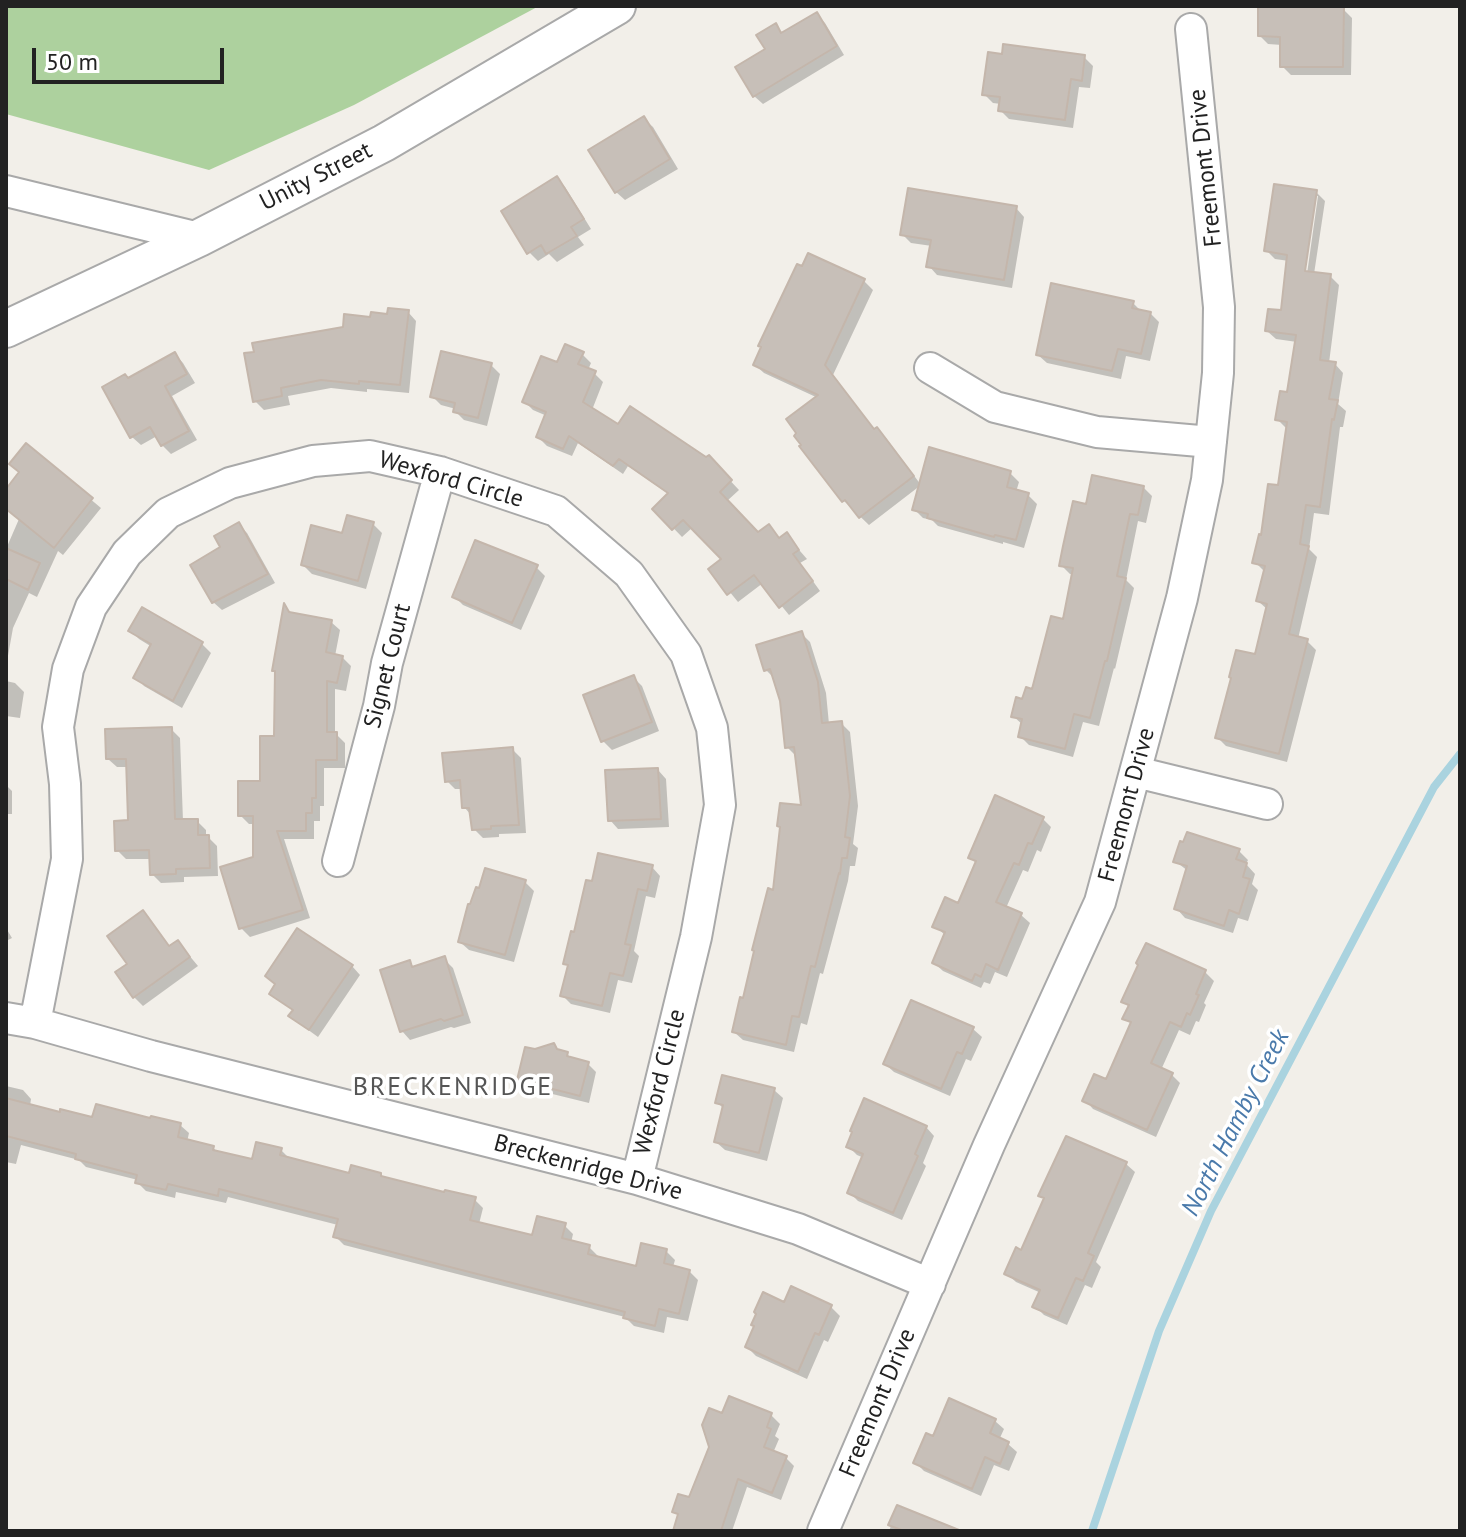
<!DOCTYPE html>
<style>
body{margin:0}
#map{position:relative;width:1466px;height:1537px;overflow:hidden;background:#f2efe9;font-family:"PT Sans",sans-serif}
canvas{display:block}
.frame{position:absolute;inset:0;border:8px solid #222;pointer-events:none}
.scale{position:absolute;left:32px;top:48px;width:192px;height:36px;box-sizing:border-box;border:4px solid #222;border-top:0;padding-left:10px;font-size:24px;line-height:28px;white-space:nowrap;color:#222;-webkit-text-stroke:6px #fff;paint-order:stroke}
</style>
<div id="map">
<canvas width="1466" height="1537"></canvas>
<div class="frame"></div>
<div class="scale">50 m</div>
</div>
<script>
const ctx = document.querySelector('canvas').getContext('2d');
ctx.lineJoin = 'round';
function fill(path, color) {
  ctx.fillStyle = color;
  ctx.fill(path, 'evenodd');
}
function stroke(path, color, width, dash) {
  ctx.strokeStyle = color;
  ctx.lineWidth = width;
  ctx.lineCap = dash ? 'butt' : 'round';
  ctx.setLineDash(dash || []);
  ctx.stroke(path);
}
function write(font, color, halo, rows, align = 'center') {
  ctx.font = font + ' "PT Sans",sans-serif';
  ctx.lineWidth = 7;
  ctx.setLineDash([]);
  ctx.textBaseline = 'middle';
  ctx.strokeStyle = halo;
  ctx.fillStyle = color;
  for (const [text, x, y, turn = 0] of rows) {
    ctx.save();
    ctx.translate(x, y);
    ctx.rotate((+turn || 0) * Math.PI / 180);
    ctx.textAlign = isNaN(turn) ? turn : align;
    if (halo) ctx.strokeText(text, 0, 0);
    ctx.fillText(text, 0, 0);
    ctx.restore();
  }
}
fill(new Path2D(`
 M6 6H539L354 105 209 170 6 114Z`), '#add19e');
fill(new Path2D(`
 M1343 9 1352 18 1351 75H1291L1282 66V45L1268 44 1260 36Z
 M816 14 825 23 844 55 763 104 754 96 775 26 783 34Z
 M1084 57 1093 66 1090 88 1079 87 1073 128 1009 119 1000 110 1001 104 993 103 984 94Z
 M644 119 653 127 678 169 625 200 616 192Z
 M556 179 565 187 591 229 578 237 584 245 557 262 549 254 538 261 529 252Z
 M1316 192 1325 201 1314 274 1330 276 1339 285 1329 363 1335 364 1343 373 1338 404 1346 411 1343 427H1340L1329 515 1314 513 1309 549 1317 557 1298 639 1307 641 1316 650 1287 762 1226 746 1217 737 1256 657 1268 610 1258 601 1265 572 1255 562 1279 487 1288 430 1278 420 1288 395 1297 342 1276 339 1267 331 1282 312 1289 261 1275 259 1266 250ZM1314 196H1318L1306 281H1302Z
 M1016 208 1024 217 1012 288 937 275 929 266 932 246 911 243 902 234Z
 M864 281 873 290 833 375 875 431 877 430 886 438 921 485 1010 473 1019 482 1016 492 1028 495 1037 504 1024 548 1003 542V544L938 526 932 520 923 518 914 509 921 485 869 525 844 501 818 398 764 373 755 365Z
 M1133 303 1142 312 1150 313 1159 322 1150 361 1126 356 1121 379 1047 363 1038 355Z
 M408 312 416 321 409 393 367 389V392L331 388 288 396 290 405 264 410 255 401 345 328Z
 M175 354 183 363 195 383 172 396 197 440 171 454 162 445 157 436 141 445 132 437 129 380Z
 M582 354 591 363 588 370 594 373 603 382 592 410 618 427 706 460 709 458 739 490 727 501 758 534 768 526 780 539 786 535 807 559 800 563 820 591 789 615 763 583 738 602 711 569 724 560 693 527 682 537 655 509 670 495 628 466 623 474 578 443 572 456 547 446 538 437 547 416 533 410 524 401 558 365Z
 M491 365 500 374 487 426 464 420 455 411 456 409 441 405 432 396Z
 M27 446 101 508 63 555 58 551 37 597 29 593 13 628 6 667V549L19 519 6 507V502L21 473Z
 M1143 487 1152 496 1146 523 1138 521 1126 580 1134 588 1115 669 1114 668 1099 726 1083 722 1073 757 1029 745 1020 736 1023 725 1013 716 1033 691 1065 621 1074 574H1070L1061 565 1088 506Z
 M238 524 247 533 275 583 222 610 213 602 223 548Z
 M373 524 382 533 366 589 312 574 303 565Z
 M536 567 545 576 521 630 463 605 454 596Z
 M285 607 293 614 331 622 340 630 335 656 342 657 351 666 346 691 335 689V733L345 743V768H324V806H320V821H314V839H284L310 918 250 937 241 928 255 858V824H249L240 815 262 783 276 738Z
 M131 631 202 644 211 653 182 708 144 686 136 677 152 647 139 639Z
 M801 633 810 642 826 693 829 724 841 723 850 732 858 806 853 844 858 848 855 866H850L848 881 823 974 820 973 807 1025 801 1023 794 1052 743 1040 734 1032 803 807 796 756 787 747 782 701 775 679 766 670Z
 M633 677 642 686 659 731 612 750 603 741Z
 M6 681 15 683 24 692 20 718 6 716Z
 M171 729 180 738 183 821H197L206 830V837H208L217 846 218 876 184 877V882L161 883 152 874 151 859H126L117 850 130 822 128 767H117L108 759Z
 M512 749 521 758 526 833 499 834V837L483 838 474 829 472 816 464 807 462 789H455L447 781Z
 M658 770 666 779 669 827 618 829 610 820Z
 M6 785 12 791V814H6Z
 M1042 818 1051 827 1041 852 1037 850 1028 872 1023 870 1006 908 1021 915 1030 923 1007 977 995 972 990 984 984 982 981 988 943 971 934 963 946 936 935 926 959 906 977 864 970 857Z
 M1185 845 1239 851 1248 860 1246 864 1255 874 1252 884 1258 890 1248 921 1238 918 1233 933 1185 918 1177 909 1188 871 1175 861Z
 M652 867 660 876 655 898 646 896 634 951 639 956 632 983 618 980 610 1013 571 1004 562 995 569 967 565 963 575 934Z
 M525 882 534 891 514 962 469 950 460 942Z
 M143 913 152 922 170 948 178 942 198 966 143 1006 134 997 130 964Z
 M6 928 12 938 6 941Z
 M1147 945 1205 972 1214 981 1204 1003 1206 1005 1199 1022 1196 1021 1190 1035 1179 1030 1161 1070 1171 1074 1180 1083 1156 1137 1093 1109 1085 1100 1107 1082 1132 1025 1125 1018 1130 1008 1123 1001Z
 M444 959 453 968 471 1023 454 1028 451 1027 410 1040 402 1031 410 963 415 968Z
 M352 966 360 975 318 1037 300 1024 291 1016 294 1011 272 993Z
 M973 1029 982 1037 971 1061 966 1059 950 1096 894 1072 885 1064Z
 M559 1052 567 1054 574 1060 588 1064 596 1072 589 1103 528 1088 519 1080Z
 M6 1086 23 1090 31 1099 30 1106 94 1119 152 1120 180 1125 189 1133 187 1142 213 1148 219 1153 253 1162 281 1150 290 1159 350 1176 380 1175 384 1178 474 1199 483 1208 479 1224 534 1237 564 1225 573 1234 571 1243 589 1247 598 1256V1259L637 1269 666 1251 675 1260 673 1267 689 1271 698 1280 688 1321 667 1317 664 1333 634 1326 625 1317 344 1245 336 1237 338 1225 228 1197 226 1203 176 1192 175 1198 146 1191 137 1182 138 1180 86 1167 79 1160 21 1145 16 1164 6 1162Z
 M774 1090 783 1098 767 1161 725 1150 716 1142 724 1109 717 1102Z
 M926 1127 934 1136 923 1163 926 1166 902 1220 858 1201 849 1192 864 1158 857 1155 848 1146Z
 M1126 1164 1135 1172 1096 1262 1101 1267 1092 1288 1085 1285 1067 1325 1044 1315 1035 1306 1041 1293 1016 1282 1007 1274 1022 1252 1045 1200 1041 1196Z
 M785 1304 831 1307 840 1316 828 1342 824 1340 807 1379 756 1356 747 1347Z
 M723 1415H771L780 1424 775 1436 779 1439 773 1453 786 1458 794 1466 781 1500 747 1487 732 1531H678L683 1520 674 1512 690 1500Z
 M995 1421 1004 1429 999 1440 1008 1444 1017 1452 1009 1471 994 1465 981 1496 924 1471 915 1462 934 1439Z
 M898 1508 956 1531H889Z`), '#0003');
stroke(new Path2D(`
 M1092 1531 1159 1331 1211 1211 1434 787 1460 754`), '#aad3df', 8);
const building = new Path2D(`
 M1258 6 1344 7 1343 67H1280V37L1258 36Z
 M817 12 837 46 753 97 735 67 765 49 756 35 776 23 781 33Z
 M1003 44 1085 55 1082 81 1071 79 1065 120 998 111 1000 97 982 95 988 52 1002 54Z
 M644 116 670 159 615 193 588 150Z
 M557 176 584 219 571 227 577 236 546 254 541 245 527 254 501 211Z
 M1274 184 1317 190 1305 271 1331 274 1320 360 1336 362 1329 399 1338 400 1334 420 1332 419 1320 507 1306 505 1300 544 1309 546 1289 634 1308 639 1279 754 1215 738 1231 678 1229 677 1236 650 1255 654 1267 604 1256 601 1265 566 1252 563 1259 534 1261 535 1268 484 1278 485 1287 422 1275 420 1280 391 1287 392 1296 335 1265 331 1268 309 1281 310 1287 255 1264 251Z
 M908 188 1017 206 1004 280 926 267 931 240 900 235Z
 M808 253 865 279 825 365 874 429 877 427 914 476 859 518 845 500 842 502 799 446 801 445 794 436 796 433 786 419 818 395 753 365 761 347 758 346 797 264 802 266Z
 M1051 283 1134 301 1132 308 1151 312 1141 354 1118 349 1112 371 1036 355Z
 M388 308 409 310 400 385 359 381V384L321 380 281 388 282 396 253 402 244 353 254 352 252 343 343 327 344 314 370 317 371 312 387 314Z
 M565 344 584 352 578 364 596 371 583 402 618 424 630 406 706 457 709 455 732 480 720 492 758 532 769 524 779 538 787 532 799 550 793 554 813 581 779 608 754 575 727 595 708 569 721 559 683 520 672 530 652 509 668 493 619 459 613 466 569 436 563 449 536 437 546 412 522 402 541 356 557 362Z
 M441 351 492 363 478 418 453 412 455 403 430 397Z
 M175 352 187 374 165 386 189 431 161 446 150 427 130 438 102 387 125 374 128 378Z
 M26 443 93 498 54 548 6 509V489L19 472 9 464Z
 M929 447 1011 471 1007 487 1029 493 1016 540 995 535 994 537 927 518 928 514 912 510Z
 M1092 475 1144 486 1138 515 1130 514 1117 576 1126 578 1107 661H1105L1090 718 1074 714 1065 749 1018 737 1022 719 1011 717 1016 697 1022 699 1026 687 1032 689 1051 616 1063 619 1073 568 1059 566 1063 546 1073 501 1086 504Z
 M347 515 374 522 358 581 301 565 311 525 342 533Z
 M239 522 268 574 212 603 190 565 220 547 214 536Z
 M475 540 538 565 512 623 452 597Z
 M6 548 40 563 28 590 6 579Z
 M284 603 289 612 332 620 326 652 343 656 337 683 327 681V732H337V760H316V798H312V813H306V831H277L303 910 239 929 220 867 253 857V816H238V781H260V736H274L275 671H272Z
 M142 607 203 642 173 701 133 678 151 644 128 631Z
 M802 631 818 682 822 723 842 721 850 796 845 837 850 838 847 858H842L840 874 839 873 815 967 811 966 799 1017 792 1016 786 1045 732 1032 740 997 743 998 754 951 752 950 768 888 773 890 780 827 777 826 780 803 801 805 794 747 785 748 780 701 770 669 764 671 756 645Z
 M634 675 652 722 601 742 583 695Z
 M172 727 175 819H198V835H209L210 868 176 869V874L150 875 149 850 115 851 114 821 128 820 126 759H106L105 729Z
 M513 747 519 825 491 826V829L472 830 469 808H462L460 780 445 782 442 753Z
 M658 768 661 819 608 821 605 770Z
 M995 795 1044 817 1032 844 1028 843 1019 865 1014 863 996 902 1022 913 998 970 986 964 981 977 975 974 972 981 932 963 945 932 932 927 945 897 958 903 976 861 968 858Z
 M1187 832 1240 849 1236 859 1247 863 1243 877 1250 879 1239 914 1229 910 1224 926 1174 909 1187 866 1173 862 1180 841 1183 842Z
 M598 853 653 865 647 891 638 889 625 944 631 945 623 976 610 973 602 1006 560 996 568 965 563 964 571 931 574 932 586 880 592 881Z
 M485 868 526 880 505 955 458 942 468 904H470L476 887 479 888Z
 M143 910 169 946 178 940 190 957 133 998 115 972 127 964 107 936Z
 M297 928 353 965 309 1030 288 1016 293 1010 269 994 275 984 265 976Z
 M1146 943 1206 970 1196 994 1199 995 1190 1015 1187 1013 1181 1027 1170 1022 1151 1063 1173 1073 1147 1130 1082 1101 1094 1074 1106 1079 1131 1022 1122 1019 1129 1005 1121 1002 1138 965 1136 963Z
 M445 956 463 1015 444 1021 441 1019 400 1032 380 970 410 960 412 967Z
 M911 1000 974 1027 962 1054 957 1052 941 1089 883 1064Z
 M554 1043 557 1049 568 1052 567 1056 589 1062 580 1096 517 1080 525 1047 535 1049Z
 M722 1075 775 1088 759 1153 714 1142 723 1105 715 1103Z
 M6 1098 60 1112V1109L92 1117 96 1104 150 1118 151 1116 181 1123 178 1137 214 1146 213 1150 252 1159 256 1142 282 1148 280 1155 349 1173 351 1165 381 1173V1176L444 1192 445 1190 476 1197 470 1220 532 1235 537 1216 566 1223 562 1238 590 1245 588 1254 636 1266 641 1243 667 1249 664 1263 690 1270 679 1314 659 1309 655 1326 623 1318 625 1312 333 1237 338 1219 219 1189 218 1196 168 1184 166 1190 135 1183 137 1175 75 1159 76 1154 6 1136Z
 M864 1098 927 1126 915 1154 918 1156 893 1213 847 1193 863 1154 846 1147 852 1132 850 1131Z
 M1066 1136 1127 1162 1088 1253 1094 1256 1083 1281 1076 1278 1058 1318 1032 1307 1040 1290 1004 1274 1016 1247 1021 1250 1044 1198 1038 1196Z
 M791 1286 832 1305 819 1335 815 1333 798 1372 745 1347 754 1326 751 1325 756 1314 754 1312 763 1292 784 1302Z
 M729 1396 772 1413 767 1427 771 1429 764 1447 787 1456 772 1493 738 1479 721 1531H673L678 1514 672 1512 678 1494 689 1497 709 1447 702 1425 709 1408 722 1413Z
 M949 1398 996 1419 990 1433 1009 1442 1000 1464 985 1457 972 1489 913 1463 926 1433 933 1436Z
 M897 1505 959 1530V1531H904L888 1525Z`);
fill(building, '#c7bfb8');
stroke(building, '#c4b6ab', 2);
const minor = new Path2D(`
 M6 191 199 238
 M930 368 995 407 1097 432 1211 442
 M1136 772 1267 804
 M338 861 379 706 387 663 440 472
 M6 1018 35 1023 151 1056 637 1179 798 1229 930 1284
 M35 1023 67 859 65 784 58 727 68 669 91 607 127 553 168 513 230 483 313 461 370 456 440 472 556 511 629 574 686 654 712 728 720 805 696 937 637 1179
 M823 1531 989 1145 1100 902 1182 598 1207 480 1218 373 1219 307 1191 29`);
const tertiary = new Path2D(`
 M6 329 199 238 384 143 617 6`);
stroke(minor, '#a9a9a9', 34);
stroke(tertiary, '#a9a9a9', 40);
stroke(minor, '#fff', 30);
stroke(tertiary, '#fff', 36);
write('24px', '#222', '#fff', [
 ["Freemont Drive",1206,168,-96],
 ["Unity Street",316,177,-27],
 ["Wexford Circle",451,480,16],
 ["Signet Court",388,666,-76],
 ["Freemont Drive",1127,805,-75],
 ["Wexford Circle",660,1082,-76],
 ["Breckenridge Drive",588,1168,15],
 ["Freemont Drive",878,1403,-67]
]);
ctx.letterSpacing = '2px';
write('26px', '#555', '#fff', [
 ["BRECKENRIDGE",453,1088]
]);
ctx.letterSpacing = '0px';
write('italic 26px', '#4a7aab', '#fff', [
 ["North Hamby Creek",1236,1123,-63]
]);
</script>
